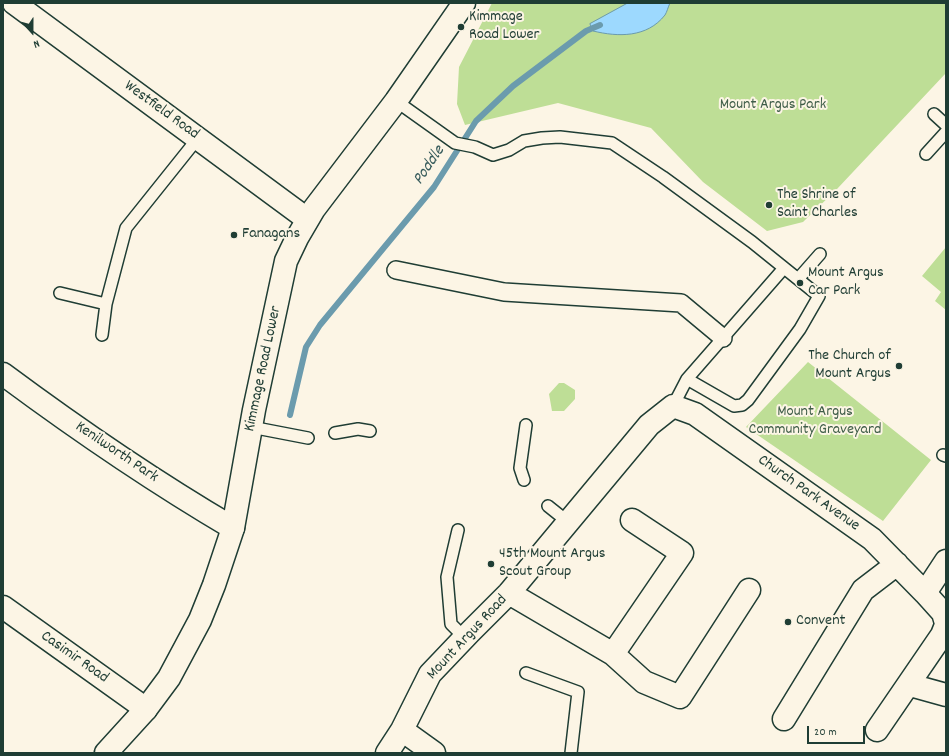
<!DOCTYPE html>
<style>
body{margin:0}
#map{position:relative;width:949px;height:756px;overflow:hidden;background:#fcf5e5;font-family:Dekko,sans-serif}
canvas{display:block}
.frame{position:absolute;inset:0;border:4px solid #1f3d34;pointer-events:none}
.north{position:absolute;left:12px;top:12px;width:40px;height:40px;-webkit-text-stroke:3px #fcf5e5;paint-order:stroke;rotate:159deg;font-size:11px;font-weight:700;line-height:16px;text-align:center;color:#1f3d34}
.north::after{content:'';display:block;margin:auto;width:14px;height:18px;background:#1f3d34;clip-path:polygon(50% 0,100% 100%,50% 72%,0 100%)}
.scale{position:absolute;left:807px;top:726px;width:58px;height:18px;box-sizing:border-box;border:2px solid #1f3d34;border-top:0;padding-left:5px;font-size:12px;line-height:14px;white-space:nowrap;color:#1f3d34;-webkit-text-stroke:3px #fcf5e5;paint-order:stroke}
</style>
<div id="map">
<canvas width="949" height="756"></canvas>
<div class="frame"></div>
<div class="north">N</div>
<div class="scale">20 m</div>
</div>
<script>
const ctx = document.querySelector('canvas').getContext('2d');
ctx.lineJoin = 'round';
function fill(path, color) {
  ctx.fillStyle = color;
  ctx.fill(path, 'evenodd');
}
function stroke(path, color, width, dash) {
  ctx.strokeStyle = color;
  ctx.lineWidth = width;
  ctx.lineCap = dash ? 'butt' : 'round';
  ctx.setLineDash(dash || []);
  ctx.stroke(path);
}
function write(font, color, halo, rows, align = 'center') {
  ctx.font = font + ' Dekko,sans-serif';
  ctx.lineWidth = 4;
  ctx.setLineDash([]);
  ctx.textBaseline = 'middle';
  ctx.strokeStyle = halo;
  ctx.fillStyle = color;
  for (const [text, x, y, turn = 0] of rows) {
    ctx.save();
    ctx.translate(x, y);
    ctx.rotate((+turn || 0) * Math.PI / 180);
    ctx.textAlign = isNaN(turn) ? turn : align;
    if (halo) ctx.strokeText(text, 0, 0);
    ctx.fillText(text, 0, 0);
    ctx.restore();
  }
}
fill(new Path2D(`
 M492 3H946V73L837 189 803 222 767 231 703 182 651 128 558 103 465 125 457 104 459 67Z
 M946 247V310L935 301 941 292 922 276Z
 M808 362 931 460 883 521 746 427Z
 M559 383H564L575 390V399L564 411H552L549 394Z`), '#bede96');
const water = new Path2D(`
 M628 3H670C668 7 667 12 665 15 647 38 618 37 593 31L590 24Z`);
fill(water, '#9dd9fe');
stroke(water, '#6b9bad', 1);
stroke(new Path2D(`
 M290 415 306 347 320 325 434 187 476 121 513 86 586 31 600 25`), '#6b9bad', 6);
const service = new Path2D(`
 M396 101 455 143 475 147 493 155 509 150 524 141 542 138 560 137 612 143 663 177 752 242 819 296 800 329 748 400 742 405 734 406 687 379
 M934 114 946 125
 M926 154 946 132
 M798 279 820 254
 M60 293 106 304 126 228 198 138
 M102 335 106 304
 M673 406 687 379 784 268
 M251 427 308 438
 M335 433 358 429 370 431
 M943 455 946 456
 M524 480 520 468 526 425
 M548 506 568 522
 M458 530 447 577 451 624 464 637
 M526 673 578 692 571 753`);
const pedestrian = new Path2D(`
 M396 270 504 292 681 303 723 338`);
const minor = new Path2D(`
 M14 3 307 219
 M3 374C77 429 153 481 233 528
 M509 593 613 654 644 682 680 697 749 590
 M925 593 946 561
 M3 607 146 709
 M613 654 682 553 632 520
 M910 685 946 695
 M784 719 863 590 897 564
 M402 730 434 753
 M877 730 942 635 946 625
 M387 753 402 730 430 674 470 632 509 593 649 425 673 406 695 414 872 539 925 593 943 613 946 623`);
const secondary = new Path2D(`
 M106 753 146 709 169 678 200 620 214 585 233 528 254 410 286 261 297 238 314 209 396 101 464 3`);
stroke(service, '#1f3d34', 14);
stroke(pedestrian, '#1f3d34', 20);
stroke(minor, '#1f3d34', 25);
stroke(secondary, '#1f3d34', 25);
stroke(service, '#fcf5e5', 11);
stroke(pedestrian, '#fcf5e5', 17);
stroke(minor, '#fcf5e5', 22);
stroke(secondary, '#fcf5e5', 22);
for (const [x, y, r, color] of [
 [461,27,4,"#1f3d34"],
 [769,205,4,"#1f3d34"],
 [234,235,4,"#1f3d34"],
 [800,283,4,"#1f3d34"],
 [899,366,4,"#1f3d34"],
 [491,564,4,"#1f3d34"],
 [788,622,4,"#1f3d34"]
]) {
  const dot = new Path2D();
  dot.arc(x, y, r, 0, 2 * Math.PI);
  ctx.fillStyle = color;
  ctx.fill(dot);
  stroke(dot, '#fcf5e5', 1.5);
}
write('16px', '#1f3d34', '#fcf5e5', [
 ["Kimmage",469,18],
 ["Road Lower",469,36],
 ["The Shrine of",777,196],
 ["Saint Charles",777,214],
 ["Fanagans",242,235],
 ["Mount Argus",808,274],
 ["Car Park",808,292],
 ["The Church of",891,357,"right"],
 ["Mount Argus",891,375,"right"],
 ["45th Mount Argus",499,555],
 ["Scout Group",499,573],
 ["Convent",796,622]
], 'left');
write('16px', '#3f5d48', '#fcf5e5', [
 ["Mount Argus Park",773,106],
 ["Mount Argus",815,413],
 ["Community Graveyard",815,431]
]);
write('16px', '#1f3d34', '#fcf5e5', [
 ["Westfield Road",161,111,36],
 ["Kimmage Road Lower",264,369,-78],
 ["Kenilworth Park",116,453,34],
 ["Church Park Avenue",808,494,35],
 ["Mount Argus Road",468,638,-47],
 ["Casimir Road",74,658,35]
]);
write('italic 17px', '#385c5c', '#fcf5e5', [
 ["Poddle",430,166,-56]
]);
</script>
